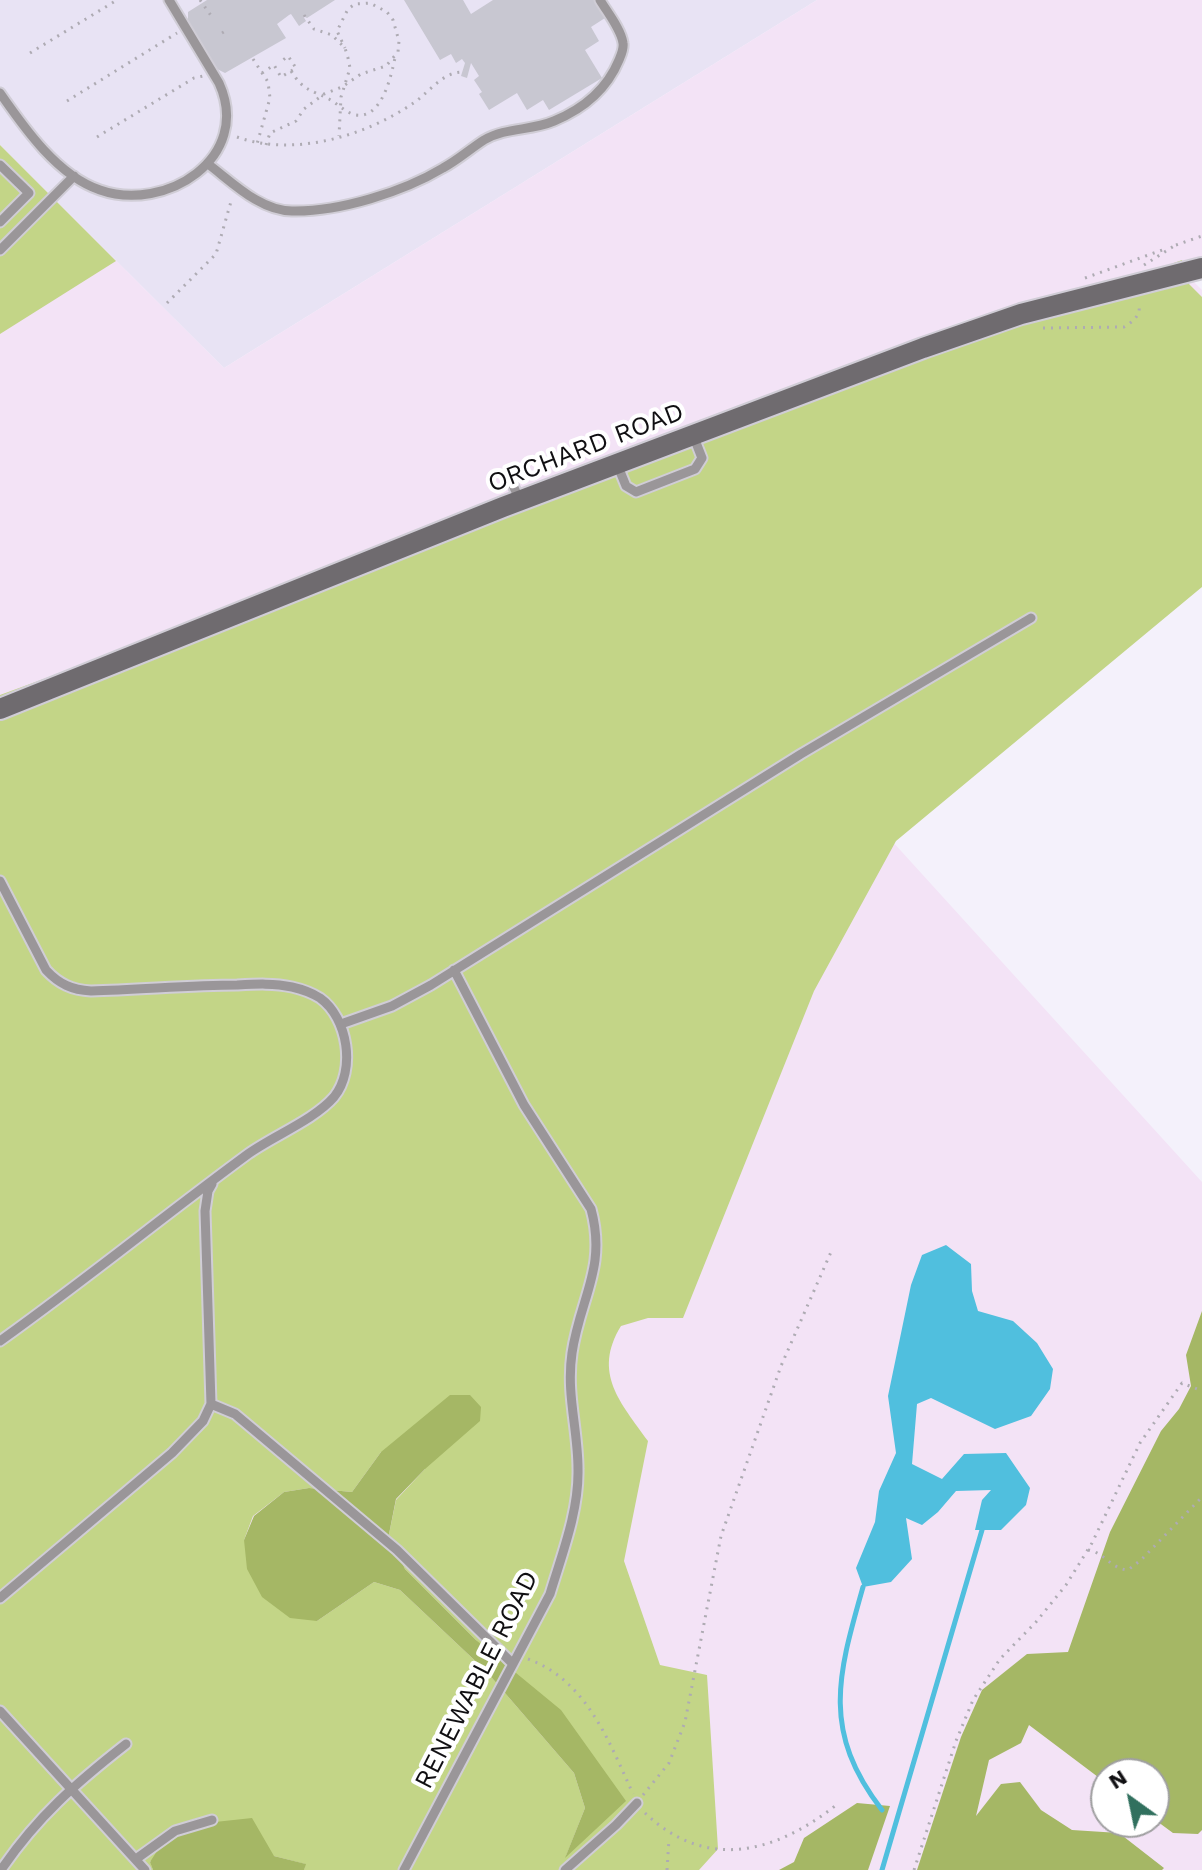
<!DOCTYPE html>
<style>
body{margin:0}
#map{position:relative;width:1202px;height:1870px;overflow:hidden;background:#f4f1fb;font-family:"Work Sans",sans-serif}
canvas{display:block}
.north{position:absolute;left:1090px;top:1758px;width:80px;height:80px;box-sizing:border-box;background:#fff;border:2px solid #9f9fa0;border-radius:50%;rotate:327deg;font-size:22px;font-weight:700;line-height:32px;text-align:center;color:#100f12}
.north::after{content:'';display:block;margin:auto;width:28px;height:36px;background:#31705e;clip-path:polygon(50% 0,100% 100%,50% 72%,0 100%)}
</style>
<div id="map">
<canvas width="1202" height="1870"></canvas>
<div class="north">N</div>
</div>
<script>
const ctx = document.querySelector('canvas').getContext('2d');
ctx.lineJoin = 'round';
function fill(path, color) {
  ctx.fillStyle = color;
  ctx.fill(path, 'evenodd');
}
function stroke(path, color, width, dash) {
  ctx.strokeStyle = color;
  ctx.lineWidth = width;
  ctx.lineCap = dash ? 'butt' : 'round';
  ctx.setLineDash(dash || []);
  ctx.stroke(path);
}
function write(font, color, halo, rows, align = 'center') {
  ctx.font = font + ' "Work Sans",sans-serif';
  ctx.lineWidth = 8;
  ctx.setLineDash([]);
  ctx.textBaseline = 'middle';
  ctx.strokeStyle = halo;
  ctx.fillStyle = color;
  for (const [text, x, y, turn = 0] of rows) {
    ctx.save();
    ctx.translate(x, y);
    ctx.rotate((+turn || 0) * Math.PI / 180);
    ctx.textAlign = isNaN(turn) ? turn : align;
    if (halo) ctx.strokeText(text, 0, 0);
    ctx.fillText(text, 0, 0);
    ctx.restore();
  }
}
fill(new Path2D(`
 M0 0H817L224 368 0 145Z`), '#e8e3f4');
fill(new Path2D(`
 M817 0H1202V258L1052 295 966 320 433 523 0 696V145L224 368Z
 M1193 281 1202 290V581L892 841 1202 1182V1870H0L1125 294ZM1106 1774H1154V1822H1106Z`), '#f3e3f6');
fill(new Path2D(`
 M0 145 116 261 0 334Z
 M1182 260 1189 284 1202 297V587L896 841 814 991 683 1318H648L621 1326C592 1373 621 1403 648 1441L624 1561 660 1665 707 1675 718 1849 699 1870H304L305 1864 274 1856 150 1861 153 1870H0V695ZM381 1452 425 1469 396 1500 389 1534 405 1569 476 1640 625 1801 566 1856 585 1808 574 1773 486 1671 400 1590 374 1582 317 1621 244 1540 253 1516 284 1492 309 1488 352 1492Z`), '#c3d587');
fill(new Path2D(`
 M1202 1311V1830L1198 1834 1173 1833 1154 1819V1774H1106V1783L1029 1725 1021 1743 989 1760 976 1816 1001 1784 1020 1782 1041 1810 1072 1830 1119 1833 1164 1868 1162 1870H917L961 1737 982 1690 1027 1654 1068 1652 1110 1532 1161 1431 1179 1409 1191 1386 1186 1355Z
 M450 1395H470L481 1407 480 1421 425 1469 396 1499 389 1534 405 1569 476 1640 561 1710 626 1801 565 1858 585 1808 574 1773 486 1671 400 1590 374 1582 317 1621 290 1618 262 1597 247 1569 244 1540 254 1516 284 1492 309 1488 352 1492 381 1452Z
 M857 1803 890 1806 868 1870H779L794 1862 804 1838Z
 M252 1818 274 1856 306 1864 304 1870H153L150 1862 166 1837 215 1822Z`), '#a5b765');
fill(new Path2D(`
 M946 1245 971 1264 972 1291 978 1311 1013 1321 1037 1343 1053 1369 1050 1389 1031 1416 995 1429 931 1398 917 1404 912 1464 942 1479 964 1454 1006 1453 1030 1488 1026 1505 1001 1530H975L982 1500 991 1490 956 1491 938 1512 922 1525 906 1518 912 1559 891 1582 863 1587 856 1568 875 1522 879 1491 896 1453 888 1396 911 1285 922 1255Z`), '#50bfde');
stroke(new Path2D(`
 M863 1587C838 1675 821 1731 882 1810
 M882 1870 982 1530`), '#50bfde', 5);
fill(new Path2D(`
 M207 0H335L307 18 303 16 306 21 299 26 291 14 289 15 277 24 286 38 225 73 213 67 188 24V12Z
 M404 0H463L471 14 493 0H594L605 18 591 27 599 41 585 50 602 78 549 110 543 100 527 110 517 93 489 110 479 94 482 92 474 80 479 76 471 63 467 78 461 76 465 63 462 59 456 63 451 54 440 60Z`), '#c8c7d1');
const lane = new Path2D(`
 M0 93C25 129 58 176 100 190 165 213 253 158 219 83L169 0
 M208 164C232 182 260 211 292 211 339 212 403 192 443 168 458 160 470 149 484 140 506 127 531 131 554 121 583 109 607 89 619 60 621 55 624 49 623 43 621 29 607 12 600 0
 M0 165 29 193 0 222
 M0 250 74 176
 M617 464 626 486 636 492 695 469 702 458 693 435
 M508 474 520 501
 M0 881 46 970C59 984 72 990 91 991 140 990 189 985 237 985 256 984 274 983 292 987 301 989 312 993 320 998 348 1018 356 1070 334 1097 314 1120 273 1136 248 1154 165 1215 84 1281 0 1341
 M341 1024 392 1006 431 985 801 754 1031 618
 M211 1404 235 1414 397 1550 513 1664
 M0 1598 172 1453 203 1421 211 1404 205 1211 208 1191 212 1184
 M0 1711 145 1870
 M136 1859 175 1831 212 1820
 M1 1870C37 1817 76 1783 126 1744
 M404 1870 550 1594C562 1554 579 1511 578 1469 578 1429 566 1394 572 1353 580 1298 607 1268 591 1209L524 1105 454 970
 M565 1870 616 1825 637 1803`);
const secondary = new Path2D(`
 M0 709 503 507 923 348 1021 314 1202 268`);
stroke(lane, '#d0cdd6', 13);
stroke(secondary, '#d0cdd6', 24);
stroke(new Path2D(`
 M200 0 212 17
 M304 15 314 29 332 35 345 48 348 58 350 68 341 97 339 136
 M222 33 227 30
 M30 53 117 0
 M253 59 268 82 270 98 257 144
 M291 71C304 91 309 89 329 99 338 104 346 113 356 115 382 119 391 76 395 58
 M262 73 274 65 281 77 296 68 288 56 283 60
 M67 101 177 33
 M97 137 194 78 203 76
 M237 137C293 157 363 137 412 104 428 94 442 72 462 72
 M266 145 270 133 296 121 304 109 324 94 342 87 361 74 386 66 398 52 399 41 393 20 387 12 370 3 355 4 348 9 337 31 345 48
 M1176 245 1202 236
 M1144 265 1174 246
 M1085 278 1165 249
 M167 303 216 254 232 198
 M1043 328 1124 327C1134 321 1141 315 1139 303
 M1088 1550C1104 1552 1111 1569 1128 1570L1141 1560 1202 1497
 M528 1659C586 1680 609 1741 633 1794
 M643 1795 669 1763 685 1722 721 1536 781 1366 831 1252
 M645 1813C705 1870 772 1855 835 1806
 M667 1870 669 1839
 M914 1870 956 1741 973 1700 1000 1659 1036 1622 1066 1585 1092 1543 1140 1443 1182 1383 1202 1391`), '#aeabb3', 3, [2, 6]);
stroke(lane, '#9a9699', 9);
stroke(secondary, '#6f6b6f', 20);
write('26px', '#100f12', '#fff', [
 ["ORCHARD ROAD",586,448,-21],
 ["RENEWABLE ROAD",477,1680,-63]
]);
</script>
